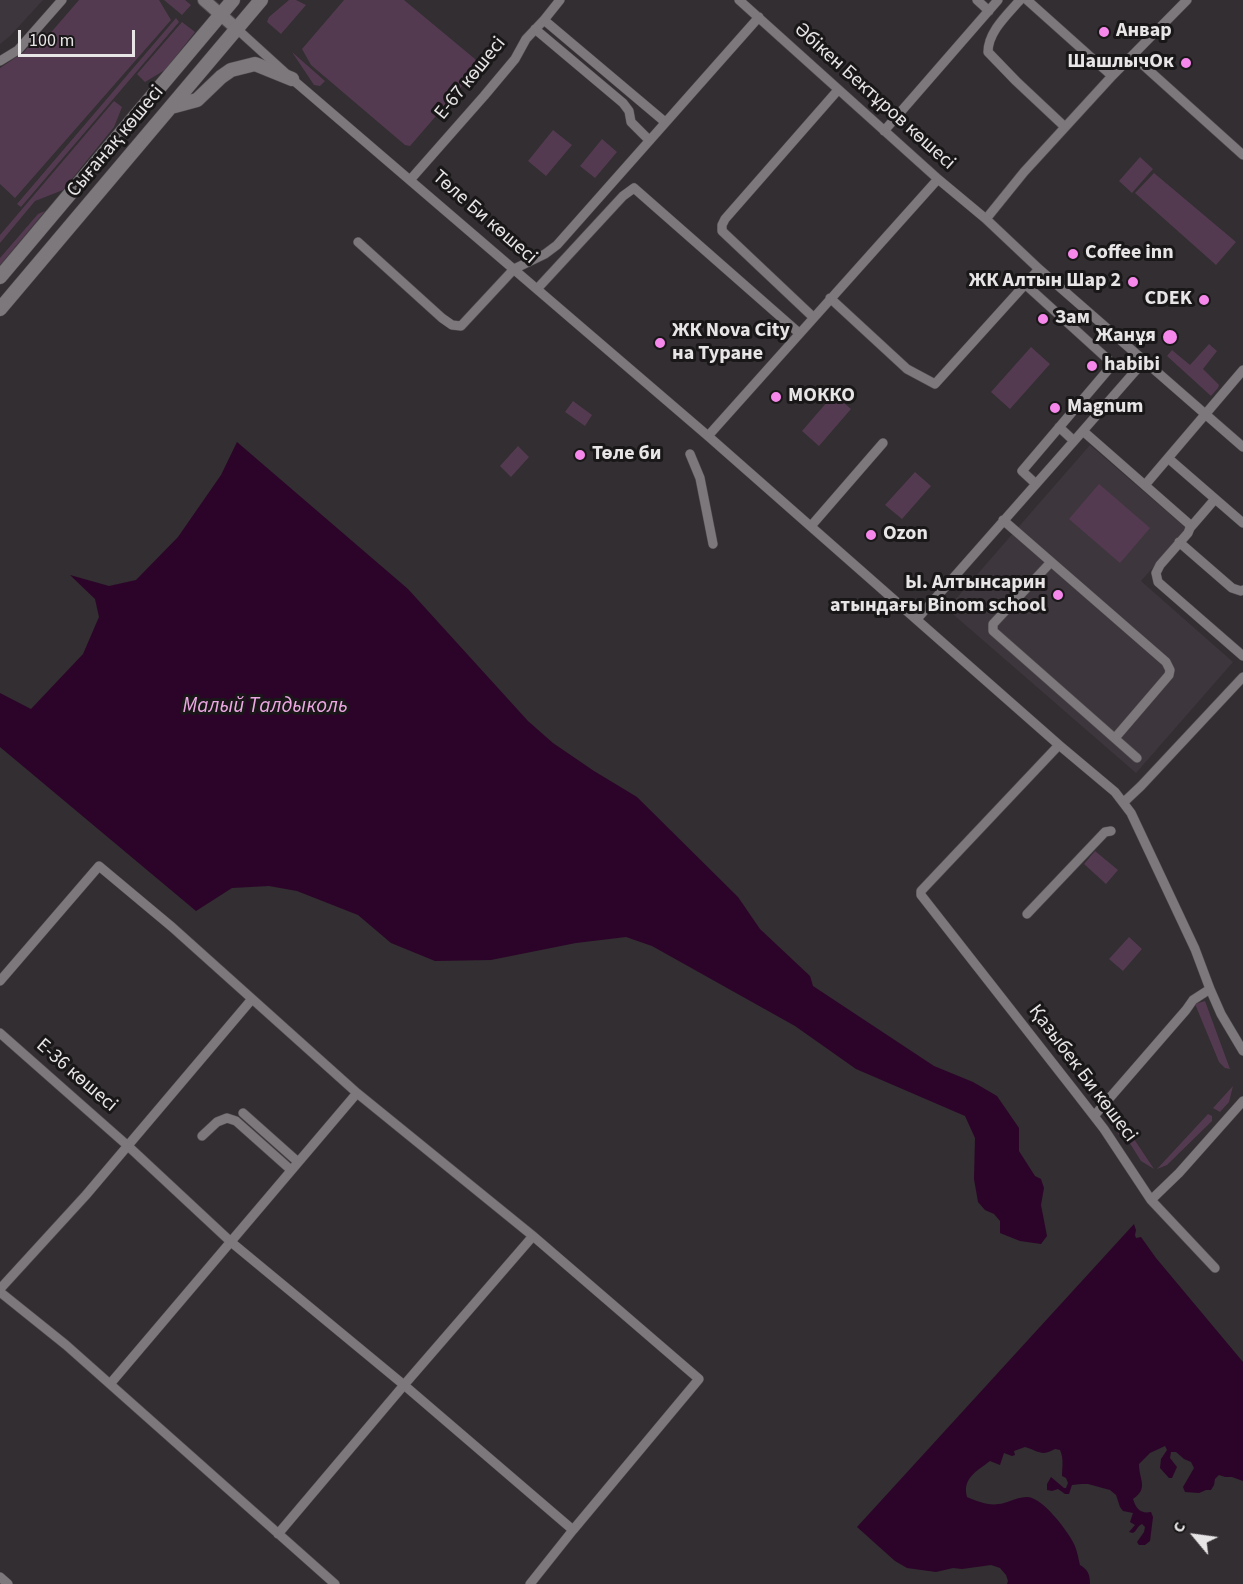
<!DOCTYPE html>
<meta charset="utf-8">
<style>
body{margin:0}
#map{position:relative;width:1243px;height:1584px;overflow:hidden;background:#322e31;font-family:"Source Sans 3",sans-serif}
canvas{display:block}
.north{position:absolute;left:1165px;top:1506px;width:60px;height:60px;-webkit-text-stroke:4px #191718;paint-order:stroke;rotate:299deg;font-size:16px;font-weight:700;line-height:24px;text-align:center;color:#e8e5e7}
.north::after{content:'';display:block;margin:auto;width:21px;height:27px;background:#e8e5e7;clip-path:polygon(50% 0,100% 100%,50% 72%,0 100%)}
.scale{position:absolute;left:18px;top:30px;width:117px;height:27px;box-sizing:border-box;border:3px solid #e8e5e7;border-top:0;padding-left:8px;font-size:18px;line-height:21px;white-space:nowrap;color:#e8e5e7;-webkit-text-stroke:4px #191718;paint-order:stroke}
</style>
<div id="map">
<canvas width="1243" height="1584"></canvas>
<div class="north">С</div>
<div class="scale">100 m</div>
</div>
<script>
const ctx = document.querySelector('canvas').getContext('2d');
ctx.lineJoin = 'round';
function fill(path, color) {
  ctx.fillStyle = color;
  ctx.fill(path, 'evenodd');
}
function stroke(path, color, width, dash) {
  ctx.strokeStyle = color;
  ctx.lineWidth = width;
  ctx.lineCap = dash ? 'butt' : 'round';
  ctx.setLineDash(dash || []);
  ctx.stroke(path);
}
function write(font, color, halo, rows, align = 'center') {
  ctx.font = font + ' "Source Sans 3",sans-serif';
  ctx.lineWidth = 6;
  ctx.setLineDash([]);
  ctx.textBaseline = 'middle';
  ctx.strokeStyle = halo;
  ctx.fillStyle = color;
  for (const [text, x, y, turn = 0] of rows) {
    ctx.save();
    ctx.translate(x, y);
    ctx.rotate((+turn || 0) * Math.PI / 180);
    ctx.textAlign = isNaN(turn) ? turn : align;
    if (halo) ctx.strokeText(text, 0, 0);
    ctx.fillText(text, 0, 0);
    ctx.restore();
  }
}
fill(new Path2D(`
 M0 0H43L10 36 0 44Z
 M1090 445 1187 529 1141 581 1233 662 1136 773 947 609Z`), '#3e363d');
fill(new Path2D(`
 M79 0H159L171 20 15 198 0 184V68L24 52 38 35 47 37Z
 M164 0H185L191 5 182 15Z
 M289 0H296L306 5 281 34 267 22 269 17Z
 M344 0H404L481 64 410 146 405 145 311 65 302 49Z
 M176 18 179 22 21 207 17 204Z
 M182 22 195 32 165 70 145 82 137 74Z
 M292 52 325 81 320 86 314 85Z
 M114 101 122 107 114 127 63 190 35 201 0 243V235Z
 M553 130 572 145 546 176 528 161Z
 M602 139 617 152 595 178 580 166Z
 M1140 157 1153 169 1132 193 1119 181Z
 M1154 173 1236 242 1216 265 1135 193Z
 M45 211 0 265V258L38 214Z
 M1209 344 1217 351 1203 369 1219 385 1218 388 1211 396 1167 356 1172 350 1190 365Z
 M1031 347 1050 364 1010 409 991 392Z
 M834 394 851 409 819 446 802 431Z
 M573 401 592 415 585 426 565 412Z
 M518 446 529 457 511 477 500 466Z
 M915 472 931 486 902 519 885 505Z
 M1099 484 1150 528 1120 563 1069 519Z
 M1095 851 1118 870 1106 884 1084 864Z
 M1129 937 1142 949 1123 971 1109 959Z
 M1205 1001 1230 1069 1225 1068 1219 1062 1195 1004Z
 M1233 1086 1229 1102 1220 1112 1213 1108Z
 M1110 1103 1154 1169 1141 1161 1129 1142 1120 1136 1102 1113Z
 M1208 1114 1212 1116V1121L1167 1165 1157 1169Z`), '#543a50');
fill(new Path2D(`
 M237 442 408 589 528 721 553 743 594 771 637 797 738 897 760 929 810 976 813 986 934 1066 973 1082 997 1096 1019 1128V1151L1035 1176 1041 1179 1044 1188 1041 1205 1047 1236 1041 1244 1020 1241 1000 1233V1221L994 1214 985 1210 978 1202 974 1179 975 1138 965 1116 856 1069 795 1026 652 946 626 937 576 943 491 960 435 961 391 943 358 915 297 891 269 886 232 888 196 911 0 747V693L31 709 83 654 99 617 95 599 70 575 109 586 136 580 178 537 221 475Z
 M1134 1224 1136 1230 1135 1235 1136 1238 1141 1237 1156 1258 1243 1362V1481L1232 1477H1225L1219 1475 1215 1479 1214 1485 1211 1490H1206L1199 1493 1185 1492 1183 1487 1194 1468 1191 1462 1184 1459 1176 1452H1171L1170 1458 1177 1467 1172 1478H1169L1160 1468 1161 1459 1167 1450 1165 1446 1150 1453 1139 1464C1139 1480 1149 1488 1133 1499 1136 1509 1141 1514 1151 1512L1153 1517 1150 1541 1145 1545H1139L1137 1542 1144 1532 1145 1527 1142 1524C1137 1526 1137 1531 1133 1533L1129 1532 1135 1525 1130 1522 1133 1513 1123 1511 1120 1507 1116 1495 1110 1490 1088 1484H1081L1072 1485 1069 1494H1065L1058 1489 1052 1491 1047 1490V1484L1051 1477 1064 1488H1066L1068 1483 1066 1478 1062 1476C1062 1467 1064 1459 1060 1450L1055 1449C1041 1457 1039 1451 1025 1447L1014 1451 1015 1455 1012 1456 1004 1453 1000 1465 990 1461C977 1471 962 1478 967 1497 979 1502 990 1507 1004 1503 1011 1501 1019 1497 1027 1497 1042 1497 1066 1529 1073 1542 1077 1549 1078 1557 1080 1565 1088 1570 1090 1574 1090 1584H1007L1008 1581 1006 1575 1000 1568 991 1565 962 1569 953 1568 936 1572 907 1568 895 1561 857 1527Z`), '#2c0429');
const minor = new Path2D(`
 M739 0 938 179 986 219 1039 269 1243 447
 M977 0 989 11
 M1020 0C1007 15 988 32 988 52L1016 81 1065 127
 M1027 0 1112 76
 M544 20 665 122
 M237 29 292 79 708 436 1059 745 1115 792 1131 813 1195 949 1210 989 1221 1014 1243 1051
 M535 29 623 103 629 111 631 122 649 140
 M1133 56 1243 155
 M0 61 18 50 62 0
 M884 131 998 0
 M410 180 484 96 515 59 526 39 544 20 560 0
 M986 219 1024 172 1112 76 1187 0
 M358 242 442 318 452 325 461 326 514 269 545 254 557 245 759 17
 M1026 285 1113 364 1022 471 1036 484
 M537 289 623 196 634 188 799 333
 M830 298 907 369 935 384 1039 269
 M813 317 722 231V225L725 219 838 90
 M1059 427 1074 441 1144 361
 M1083 431 1189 524 1190 528 1188 533 1160 565 1156 573 1158 582 1243 656
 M708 436 938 179
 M690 454 700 478 713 544
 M1168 458 1243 523
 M1145 485 1243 370
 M1003 520 1166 662 1170 670 1169 675 1115 738
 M811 526 883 443
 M1190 528 1215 499
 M1179 542 1232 588 1241 591 1243 590
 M1051 562 993 624V631L1137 758
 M917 619 1074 441
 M1059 745 921 891V895L1073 1089 1104 1129 1151 1200 1215 1268
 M1124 802 1141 786 1243 677
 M1027 914 1105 832 1111 831
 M0 981 99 866 172 927 357 1093
 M0 1033 128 1146 231 1242 404 1385 573 1530 530 1584
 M243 1113 298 1162
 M1094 1116 1186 1010 1193 1000 1210 989
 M202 1136 217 1122 227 1118 236 1121 291 1170
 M1151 1200 1179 1173 1243 1101
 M533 1236 699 1379 573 1530
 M0 1289 86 1195 252 999
 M0 1292 66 1345 335 1584
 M110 1384 357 1093 533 1236 404 1385 278 1534
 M0 1577 8 1584`);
const tertiary = new Path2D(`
 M204 0 237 29`);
const secondary = new Path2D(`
 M171 107 197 100 221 77 231 70 255 64 292 79
 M0 277 233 0
 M0 309 261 0`);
stroke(minor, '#504c4f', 10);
stroke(tertiary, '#504c4f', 14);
stroke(secondary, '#504c4f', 15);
stroke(minor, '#7d787c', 9);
stroke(tertiary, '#7d787c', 12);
stroke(secondary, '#7d787c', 14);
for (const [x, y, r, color] of [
 [1104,32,6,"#f788eb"],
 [1186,63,6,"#f788eb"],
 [1073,254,6,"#f788eb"],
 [1133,282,6,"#f788eb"],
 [1204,300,6,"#f788eb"],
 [1043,319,6,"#f788eb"],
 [1170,337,8,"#f788eb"],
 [660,343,6,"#f788eb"],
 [1092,366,6,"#f788eb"],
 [776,397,6,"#f788eb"],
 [1055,408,6,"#f788eb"],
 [580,455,6,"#f788eb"],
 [871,535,6,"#f788eb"],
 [1058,595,6,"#f788eb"]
]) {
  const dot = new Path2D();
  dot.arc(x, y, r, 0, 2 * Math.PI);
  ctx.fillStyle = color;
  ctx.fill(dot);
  stroke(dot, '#191718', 2);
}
write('bold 20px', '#e8e5e7', '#191718', [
 ["Анвар",1116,32],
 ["ШашлычОк",1174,63,"right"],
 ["Coffee inn",1085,254],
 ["ЖК Алтын Шар 2",1121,282,"right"],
 ["CDEK",1192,300,"right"],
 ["Зам",1055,319],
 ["ЖК Nova City",672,332],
 ["на Туране",672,355],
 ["Жанұя",1156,337,"right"],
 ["habibi",1104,366],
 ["МОККО",788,397],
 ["Magnum",1067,408],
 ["Төле би",592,455],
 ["Ozon",883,535],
 ["Ы. Алтынсарин",1046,584,"right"],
 ["атындағы Binom school",1046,607,"right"]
], 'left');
write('20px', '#e8e5e7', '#191718', [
 ["Е-67 көшесі",471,79,-51],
 ["Әбікен Бектұров көшесі",874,97,42],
 ["Сығанақ көшесі",116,142,-50],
 ["Төле Би көшесі",484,218,41],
 ["Қазыбек Би көшесі",1082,1074,53],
 ["Е-36 көшесі",76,1076,41]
]);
write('italic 21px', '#eda8e4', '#191718', [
 ["Малый Талдыколь",265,707]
]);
</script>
